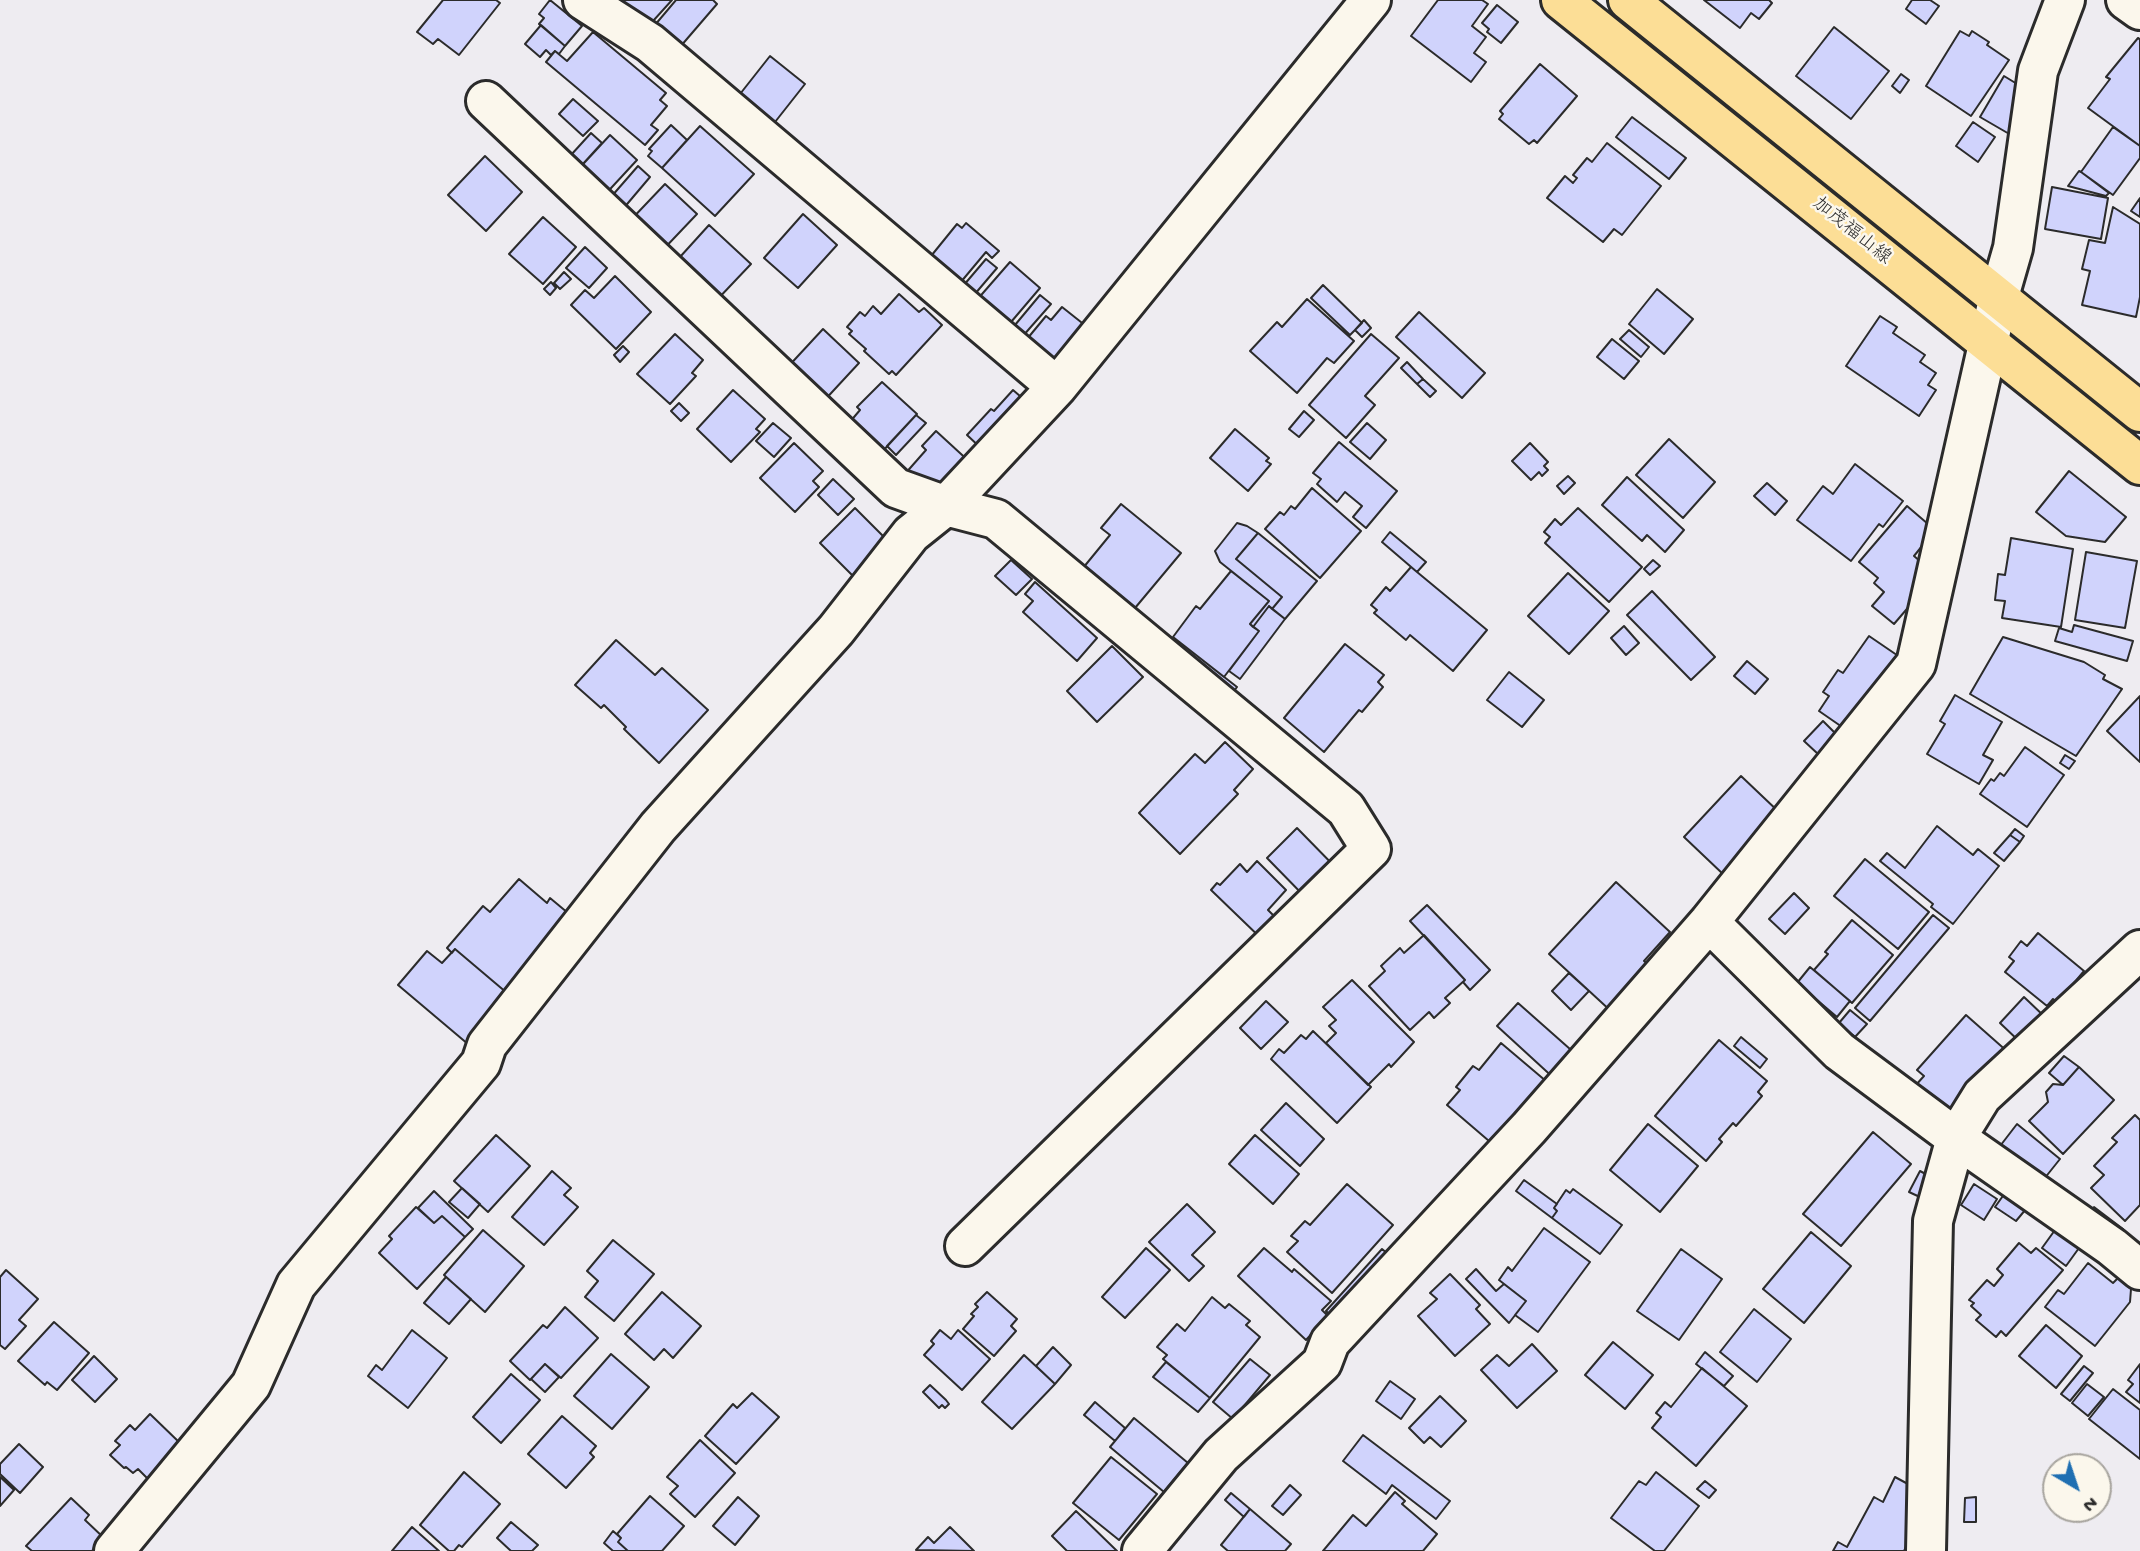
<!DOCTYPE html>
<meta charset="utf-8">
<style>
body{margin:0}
#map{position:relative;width:2140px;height:1551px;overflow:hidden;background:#eeecf1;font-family:"Gochi Hand",sans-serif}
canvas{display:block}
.north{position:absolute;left:2042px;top:1453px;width:70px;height:70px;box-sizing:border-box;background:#fbf7ec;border:2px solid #a8a59f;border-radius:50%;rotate:141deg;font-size:19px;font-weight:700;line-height:28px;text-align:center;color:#2b2b2b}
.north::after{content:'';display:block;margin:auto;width:24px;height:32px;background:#1f6fb2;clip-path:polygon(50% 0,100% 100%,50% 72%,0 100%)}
</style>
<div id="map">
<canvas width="2140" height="1551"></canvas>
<div class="north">N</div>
</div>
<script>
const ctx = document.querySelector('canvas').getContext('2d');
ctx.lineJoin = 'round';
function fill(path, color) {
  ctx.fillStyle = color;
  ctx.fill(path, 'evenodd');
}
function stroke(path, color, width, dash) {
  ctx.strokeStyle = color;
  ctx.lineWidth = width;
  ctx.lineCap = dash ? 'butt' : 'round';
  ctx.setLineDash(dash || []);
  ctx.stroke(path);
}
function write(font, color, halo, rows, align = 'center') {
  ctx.font = font + ' "Gochi Hand","Klee One",sans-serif';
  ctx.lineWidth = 5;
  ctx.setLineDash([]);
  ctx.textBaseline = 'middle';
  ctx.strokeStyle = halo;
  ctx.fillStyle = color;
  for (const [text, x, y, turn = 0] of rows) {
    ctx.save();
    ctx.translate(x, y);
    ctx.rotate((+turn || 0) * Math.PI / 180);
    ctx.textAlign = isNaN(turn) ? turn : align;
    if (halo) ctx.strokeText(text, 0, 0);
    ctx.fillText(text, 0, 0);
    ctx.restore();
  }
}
const building = new Path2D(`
 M443 0H496L500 3 459 55 438 39 433 44 417 32Z
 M550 0 582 26 565 46 539 24 544 18 539 14Z
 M611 0H672L644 31Z
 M676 0H713L717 4 674 54 649 32Z
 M1438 0H1482L1488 4 1472 26 1486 37 1474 53 1486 62 1471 82 1411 36Z
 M1704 0H1769L1772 3 1759 19 1751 13 1740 28Z
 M1912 0H1930L1939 6 1926 24 1906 9Z
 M1497 5 1518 22 1501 43 1487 32 1489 29 1482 23Z
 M541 25 565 46 559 54 555 51 551 55 546 50 540 57 525 44Z
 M1834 27 1889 71 1851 119 1796 76Z
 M1960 31 1969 36 1972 31 1989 42 1987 45 2009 60 1971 116 1926 86Z
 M593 32 666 93 660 100 667 106 651 125 658 130 645 145 546 62 555 51 567 61Z
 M2138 38 2140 39V146L2088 108 2110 79 2106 77Z
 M770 56 805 84 764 136 729 108Z
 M1540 64 1577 96 1537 143 1534 140 1529 144 1499 119 1503 114 1500 111Z
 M1901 74 1909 80 1900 93 1892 86Z
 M2004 76 2022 87 2011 135 1980 117Z
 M573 99 598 121 583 136 559 114Z
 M1632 117 1686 158 1669 179 1616 137Z
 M1973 122 1995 137 1978 162 1956 146Z
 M671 125 687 140 662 168 648 156 652 151 649 149Z
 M700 126 754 174 715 216 662 168Z
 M2113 127 2140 146V158L2113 195 2081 172Z
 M591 133 602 143 572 176 561 166Z
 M610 135 637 160 600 200 573 175Z
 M1607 143 1661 186 1622 235 1614 229 1603 242 1547 198 1565 176 1573 183 1577 178 1573 175 1587 158 1592 162Z
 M485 156 522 192 486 231 448 195Z
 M638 166 650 177 617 216 604 205Z
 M2079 171 2081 172 2109 193 2106 196 2068 186Z
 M665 184 697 214 658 255 626 225Z
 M2052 187 2108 198 2101 239 2045 229Z
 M2140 198V217L2131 211Z
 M2113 207 2140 224V297L2136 317 2082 305 2090 271 2082 269 2089 240 2105 243Z
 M803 214 837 245 798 288 764 258Z
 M543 217 576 247 543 284 509 254Z
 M966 223 999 251 992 258 986 252 950 295 927 261 957 224 962 228Z
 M709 225 751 264 714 303 677 269 684 261 680 257Z
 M585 247 607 268 589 288 566 268Z
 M986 259 997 268 963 308 952 299Z
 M1010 262 1040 288 1000 335 969 309Z
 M564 272 571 279 560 289 554 283Z
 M615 276 651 312 616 349 571 305 585 290 594 298Z
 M551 282 556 288 550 295 544 289Z
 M1323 285 1362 323 1350 335 1311 298Z
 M1657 289 1693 319 1664 354 1629 324Z
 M899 294 919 312 924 308 942 325 896 375 892 371 889 374 864 351 866 349 849 334 852 331 847 327 860 312 865 316 873 306 881 314Z
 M1040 295 1051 304 1015 345 1005 337Z
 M1307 299 1354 341 1334 363 1327 358 1297 393 1250 351 1277 322 1282 327Z
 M1062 307 1091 330 1055 374 1027 339 1046 316 1051 320Z
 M1419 312 1485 373 1462 398 1396 337Z
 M1880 316 1897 327 1893 333 1925 355 1920 362 1936 373 1928 385 1936 390 1919 416 1846 366Z
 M1364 320 1371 328 1362 337 1355 330Z
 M823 329 859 363 821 404 785 370Z
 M1629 330 1649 347 1641 357 1620 339Z
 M675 334 703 360 692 373 696 376 670 404 637 374Z
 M1371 334 1399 358 1365 396 1375 405 1346 438 1309 405Z
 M1612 339 1639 361 1624 379 1597 357Z
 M623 346 629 352 620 362 614 355Z
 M1407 362 1423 379 1417 384 1401 368Z
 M1423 379 1436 391 1430 397 1417 384Z
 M882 382 917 414 881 453 849 423 860 410 857 407Z
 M733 390 765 419 756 429 760 432 731 462 697 429Z
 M1013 390 1028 403 984 451 967 435 991 409 994 411Z
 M679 403 689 413 681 421 671 411Z
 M1304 411 1314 420 1299 437 1289 429Z
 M916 415 926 423 896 455 887 446Z
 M773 423 791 438 774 457 756 441Z
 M1367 423 1386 440 1370 459 1350 442Z
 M1235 429 1269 458 1266 461 1271 464 1248 491 1210 458Z
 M936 431 973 465 940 500 904 475 926 450 922 446Z
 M1669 439 1715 482 1683 518 1636 475Z
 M1339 442 1397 491 1366 528 1353 517 1362 506 1345 492 1337 502 1317 484 1321 479 1313 473Z
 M794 443 823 471 813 481 819 487 795 512 760 478Z
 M1530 443 1548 462 1544 466 1548 470 1542 476 1539 472 1531 480 1512 461Z
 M1855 464 1903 501 1883 527 1879 524 1851 561 1797 520 1823 486 1833 494Z
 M2069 471 2126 517 2105 542 2066 536 2036 512Z
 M1568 476 1575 483 1564 494 1557 486Z
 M1627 477 1684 530 1665 552 1647 535 1642 541 1602 505Z
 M833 479 854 499 838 515 818 495Z
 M1767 483 1787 501 1775 515 1754 496Z
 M1312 488 1361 531 1320 578 1265 529 1280 512 1284 515 1291 506 1295 509Z
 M1121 504 1181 553 1125 620 1074 579 1110 535 1101 528Z
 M1907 506 1935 530 1914 556 1936 575 1894 624 1872 606 1884 592 1874 583 1878 578 1859 562Z
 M855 508 893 546 859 582 820 543Z
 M1578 508 1642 567 1609 602 1545 543 1550 537 1544 532 1555 519 1561 525Z
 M1237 523 1247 526 1258 533 1236 559 1282 597 1272 609 1269 606 1253 627 1250 624 1269 601 1220 562 1215 551Z
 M1390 532 1426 562 1417 572 1382 542Z
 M1258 533 1317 581 1285 619 1272 609 1282 597 1236 559Z
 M2011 538 2073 549 2061 627 2002 618 2005 601 1995 600 1998 574 2005 575Z
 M2086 552 2137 561 2125 628 2075 620Z
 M1011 560 1032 579 1016 595 995 576Z
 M1653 560 1660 566 1650 575 1644 569Z
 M1411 567 1487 630 1453 671 1410 635 1406 640 1374 613 1377 610 1371 605 1386 587 1390 591Z
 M1231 571 1269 601 1250 624 1259 631 1224 677 1173 637 1196 606 1200 609Z
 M1568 573 1609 611 1569 654 1528 616Z
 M1035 582 1097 638 1077 661 1023 612 1033 601 1025 594Z
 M1652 591 1715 657 1691 680 1627 615Z
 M1269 606 1285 619 1240 679 1229 671 1259 631 1253 627Z
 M2074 625 2133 641 2127 661 2055 641 2059 628 2072 632Z
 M1624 626 1639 643 1626 655 1611 638Z
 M1869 636 1910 664 1858 738 1819 711 1829 696 1823 692 1838 670 1843 673Z
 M1173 637 1237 687 1223 706 1158 656Z
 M2003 637 2084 662 2105 675 2103 679 2122 689 2076 756 1970 694Z
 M616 640 655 675 662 668 708 710 659 763 624 729 626 727 604 705 601 708 575 685Z
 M1345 644 1384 675 1378 682 1383 687 1362 712 1359 710 1324 752 1284 718Z
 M1112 646 1143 677 1097 722 1067 691Z
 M1747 661 1768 679 1755 694 1734 676Z
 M1509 672 1544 700 1522 727 1487 700Z
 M1955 695 2002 722 1983 755 1993 760 1979 784 1927 754 1945 724 1940 721Z
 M2140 696V762L2107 731Z
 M1823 721 1850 748 1832 767 1804 741Z
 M1225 742 1253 769 1234 790 1238 794 1180 854 1139 813 1195 754 1205 763Z
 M2025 747 2064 775 2027 827 1980 794 1991 779 1994 781 2000 773 2004 776Z
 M2065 755 2075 761 2069 769 2060 763Z
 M1741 776 1781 814 1724 875 1684 837Z
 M1937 826 1973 855 1978 849 1999 866 1953 924 1931 907 1933 904 1880 861 1887 853 1905 868Z
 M1297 828 1343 875 1309 901 1267 858Z
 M2015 829 2024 836 2020 842 2010 835Z
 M2010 835 2020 842 2004 861 1994 853Z
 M1865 859 1929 912 1898 949 1834 896Z
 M1257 861 1286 890 1268 910 1285 927 1268 945 1211 890 1217 883 1220 885 1240 864 1247 872Z
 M519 879 547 903 550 898 574 918 507 993 455 949 452 953 447 948 483 906 490 912Z
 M1616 882 1670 932 1644 961 1649 965 1613 1013 1549 954Z
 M1794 893 1809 908 1785 934 1769 919Z
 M1427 905 1490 970 1470 990 1463 982 1465 980 1410 921Z
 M1933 915 1949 928 1870 1021 1855 1008Z
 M1852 920 1893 955 1852 1003 1814 970 1828 954 1825 952Z
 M2038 933 2084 971 2069 989 2074 993 2062 1007 2053 999 2047 1006 2005 972 2014 961 2009 957 2021 941 2027 946Z
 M1424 935 1465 980 1445 998 1450 1003 1434 1018 1429 1012 1410 1030 1369 986 1385 971 1381 966 1400 948 1404 953Z
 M455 949 507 993 475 1050 398 985 427 951 442 963Z
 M1810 967 1850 1001 1837 1017 1797 983Z
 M1569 973 1589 991 1571 1010 1552 991Z
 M1352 980 1414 1042 1391 1067 1389 1064 1368 1085 1326 1043 1336 1033 1329 1026 1336 1020 1323 1007Z
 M2024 997 2046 1018 2021 1043 2000 1023Z
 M1266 1001 1288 1022 1261 1049 1240 1028Z
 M1518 1003 1579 1057 1557 1081 1497 1026Z
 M1850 1010 1867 1024 1855 1037 1839 1023Z
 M1966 1015 2009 1053 1952 1118 1915 1086 1924 1076 1917 1070Z
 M1313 1031 1371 1087 1337 1123 1271 1059 1279 1049 1284 1053 1301 1035 1306 1039Z
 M1741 1037 1767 1059 1760 1068 1734 1046Z
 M1719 1040 1767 1081 1758 1092 1762 1096 1736 1126 1733 1123 1719 1139 1722 1142 1706 1161 1655 1116Z
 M1501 1043 1553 1087 1509 1139 1499 1131 1489 1141 1447 1105 1460 1090 1456 1087 1473 1066 1479 1070Z
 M2064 1056 2079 1067 2063 1085 2049 1073Z
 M2079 1067 2114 1100 2063 1154 2029 1121 2048 1102 2046 1092 2053 1084 2063 1085Z
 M1286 1103 1324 1139 1300 1166 1261 1130Z
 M2135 1115 2140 1120V1205L2125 1221 2091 1188 2104 1175 2094 1166 2117 1142 2112 1138Z
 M1648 1124 1698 1166 1660 1212 1610 1170Z
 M2017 1124 2060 1159 2040 1184 1997 1150Z
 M1873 1132 1911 1164 1841 1246 1803 1214Z
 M496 1135 530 1166 488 1212 454 1181Z
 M1255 1135 1299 1174 1273 1204 1229 1164Z
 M552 1171 571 1188 564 1195 578 1207 544 1245 512 1217Z
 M1920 1171 1933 1178 1922 1198 1909 1192Z
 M1524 1180 1557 1204 1554 1208 1557 1211 1552 1218 1516 1191Z
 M1347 1184 1393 1225 1332 1293 1287 1252 1298 1241 1291 1236 1305 1221 1310 1225Z
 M1974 1184 1997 1199 1984 1220 1961 1205Z
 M462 1188 480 1204 468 1218 449 1202Z
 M1573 1189 1622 1225 1600 1254 1552 1218 1557 1211 1554 1208 1566 1190 1570 1193Z
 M434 1191 473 1229 465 1237 442 1216 434 1223 418 1208Z
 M2005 1193 2026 1209 2016 1221 1995 1207Z
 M1187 1204 1215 1232 1192 1255 1204 1266 1189 1281 1149 1242Z
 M416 1207 434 1223 442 1216 465 1237 417 1289 379 1253 392 1239 389 1236Z
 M2094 1207 2123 1229 2114 1240 2086 1217Z
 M1544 1228 1590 1262 1538 1332 1515 1315 1526 1301 1499 1280 1508 1267 1512 1271Z
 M483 1230 524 1266 485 1312 444 1275Z
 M2055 1230 2079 1248 2066 1266 2042 1248Z
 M1811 1232 1851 1266 1804 1323 1763 1289Z
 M613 1240 654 1274 614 1321 585 1297 598 1281 587 1271Z
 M2019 1243 2031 1253 2036 1248 2063 1270 2006 1336 2001 1331 1996 1337 1976 1320 1981 1315 1971 1306 1974 1303 1969 1300 1987 1280 1994 1286 2003 1275 1997 1269Z
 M1146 1248 1170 1270 1125 1318 1102 1297Z
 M1264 1248 1292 1272 1294 1269 1331 1301 1322 1310 1328 1316 1306 1340 1238 1276Z
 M1382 1249 1394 1259 1332 1317 1326 1311Z
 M1681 1249 1722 1279 1679 1340 1637 1311Z
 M2088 1263 2113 1283 2118 1278 2131 1289 2130 1302 2095 1346 2045 1307 2058 1290 2064 1294Z
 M1476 1269 1496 1291 1504 1284 1526 1301 1509 1323 1466 1279Z
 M6 1270 38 1299 19 1320 26 1326 5 1349 0 1345V1277Z
 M1450 1274 1480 1305 1476 1309 1490 1324 1455 1356 1418 1316 1437 1299 1430 1293Z
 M446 1277 471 1299 449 1324 424 1303Z
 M662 1292 701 1326 673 1358 664 1349 654 1360 625 1334Z
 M987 1292 1017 1319 1011 1326 1016 1331 994 1356 963 1329 974 1316 971 1314 978 1307 975 1304Z
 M1212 1297 1225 1308 1229 1304 1250 1321 1246 1325 1260 1337 1210 1398 1163 1359 1167 1355 1157 1347 1177 1324 1185 1331Z
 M565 1307 598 1338 561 1378 545 1364 530 1380 510 1361 543 1325 547 1328Z
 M1754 1309 1791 1339 1757 1382 1720 1352Z
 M54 1322 89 1353 57 1390 47 1382 45 1385 18 1361Z
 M2046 1325 2082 1356 2056 1388 2019 1356Z
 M412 1330 447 1358 408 1408 368 1376 376 1365 382 1370Z
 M940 1330 951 1339 958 1330 990 1359 962 1390 924 1355 934 1344 931 1341Z
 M1613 1342 1653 1375 1625 1409 1585 1375Z
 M1532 1344 1557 1371 1517 1408 1481 1370 1497 1355 1509 1366Z
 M1053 1347 1071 1365 1055 1384 1036 1366Z
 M1705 1352 1733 1376 1724 1386 1696 1364Z
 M611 1354 649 1387 612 1429 574 1396Z
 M1024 1355 1055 1384 1012 1429 982 1402Z
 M94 1356 117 1379 95 1402 72 1380Z
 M1250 1359 1270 1375 1233 1419 1213 1402Z
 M1166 1362 1210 1398 1198 1412 1153 1377Z
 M545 1364 559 1377 545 1392 531 1379Z
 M2140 1364V1403L2126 1392 2133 1384 2128 1380Z
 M2084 1366 2093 1373 2070 1401 2061 1394Z
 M1702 1368 1747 1406 1696 1466 1652 1428 1661 1417 1656 1413 1665 1402 1671 1407Z
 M511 1374 540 1400 501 1443 473 1417Z
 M1390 1381 1415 1399 1401 1419 1376 1401Z
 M2087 1384 2104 1397 2088 1416 2072 1403Z
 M930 1385 946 1400 949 1404 945 1408 942 1405 939 1408 923 1392Z
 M2113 1389 2140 1410V1459L2089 1419Z
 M752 1393 779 1417 736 1464 705 1436 733 1404 737 1408Z
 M1440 1396 1466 1421 1441 1447 1430 1437 1424 1443 1409 1428Z
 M1095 1402 1125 1428 1115 1441 1084 1415Z
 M150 1414 181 1444 148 1479 138 1469 133 1473 126 1467 124 1468 110 1455 120 1445 115 1441 130 1425 135 1430Z
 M562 1416 596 1446 590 1453 594 1457 566 1488 528 1454Z
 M1134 1418 1188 1463 1164 1492 1110 1447Z
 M1363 1435 1450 1501 1436 1519 1392 1485 1386 1494 1343 1461Z
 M700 1440 735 1473 695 1517 670 1494 678 1486 667 1477Z
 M19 1444 43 1467 20 1493 0 1474V1464Z
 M1111 1457 1157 1494 1119 1540 1073 1503Z
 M464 1472 500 1504 462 1547 459 1545 454 1551H449L420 1525Z
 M1656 1472 1699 1506 1664 1551H1655L1611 1518 1639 1481 1646 1485Z
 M0 1477 14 1490 0 1506Z
 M1895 1477 1919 1490 1917 1525 1904 1551H1833L1838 1542 1847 1547 1874 1497 1883 1502Z
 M1705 1481 1716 1490 1709 1498 1697 1489Z
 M1290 1485 1301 1495 1283 1515 1272 1506Z
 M1395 1492 1405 1501 1402 1504 1437 1534 1423 1551H1323L1353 1515 1366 1526Z
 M1231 1493 1250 1509 1244 1517 1225 1500Z
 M650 1496 684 1526 662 1551H628L618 1542 621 1538 617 1534Z
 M738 1497 759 1516 735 1545 713 1526Z
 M1976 1497V1522H1964L1965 1498Z
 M71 1498 89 1515 85 1520 104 1538 92 1551H32L26 1546Z
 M1250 1509 1291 1544 1285 1551H1228L1221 1545Z
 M1076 1511 1117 1551H1067L1052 1536Z
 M511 1522 538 1545 532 1551H511L497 1538Z
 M412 1527 439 1551H392Z
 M950 1527 974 1551 916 1550 928 1537 934 1543Z
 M613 1531 621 1538 618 1542 628 1551H613L604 1543Z`);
fill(building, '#d0d3fc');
stroke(building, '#2b2b2b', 2);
const minor = new Path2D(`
 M583 0 650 43 1057 387
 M2126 0 2140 10
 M486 101 896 488 946 506 996 519 1346 809 1371 849 965 1246
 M1709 922 1839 1051 1956 1138 2112 1247 2140 1270
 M114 1551 251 1385 296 1285 481 1063 487 1045 658 827 836 630 911 534 946 506 1057 387 1371 0
 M1142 1551 1221 1455 1322 1363 1330 1342 1529 1128 1709 922 1916 664 1998 300 2013 248 2038 71 2065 0
 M1926 1551 1933 1221 1956 1138 1982 1096 2140 950`);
const major = new Path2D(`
 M1561 0 2140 465
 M1628 0 2140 412`);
stroke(minor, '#2b2b2b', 44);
stroke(major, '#2b2b2b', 44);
stroke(minor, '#fbf7ec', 38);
stroke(major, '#fcde96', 38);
write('19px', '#2b2b2b', '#fbf7ec', [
 ["加茂福山線",1851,232,39]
]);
</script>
